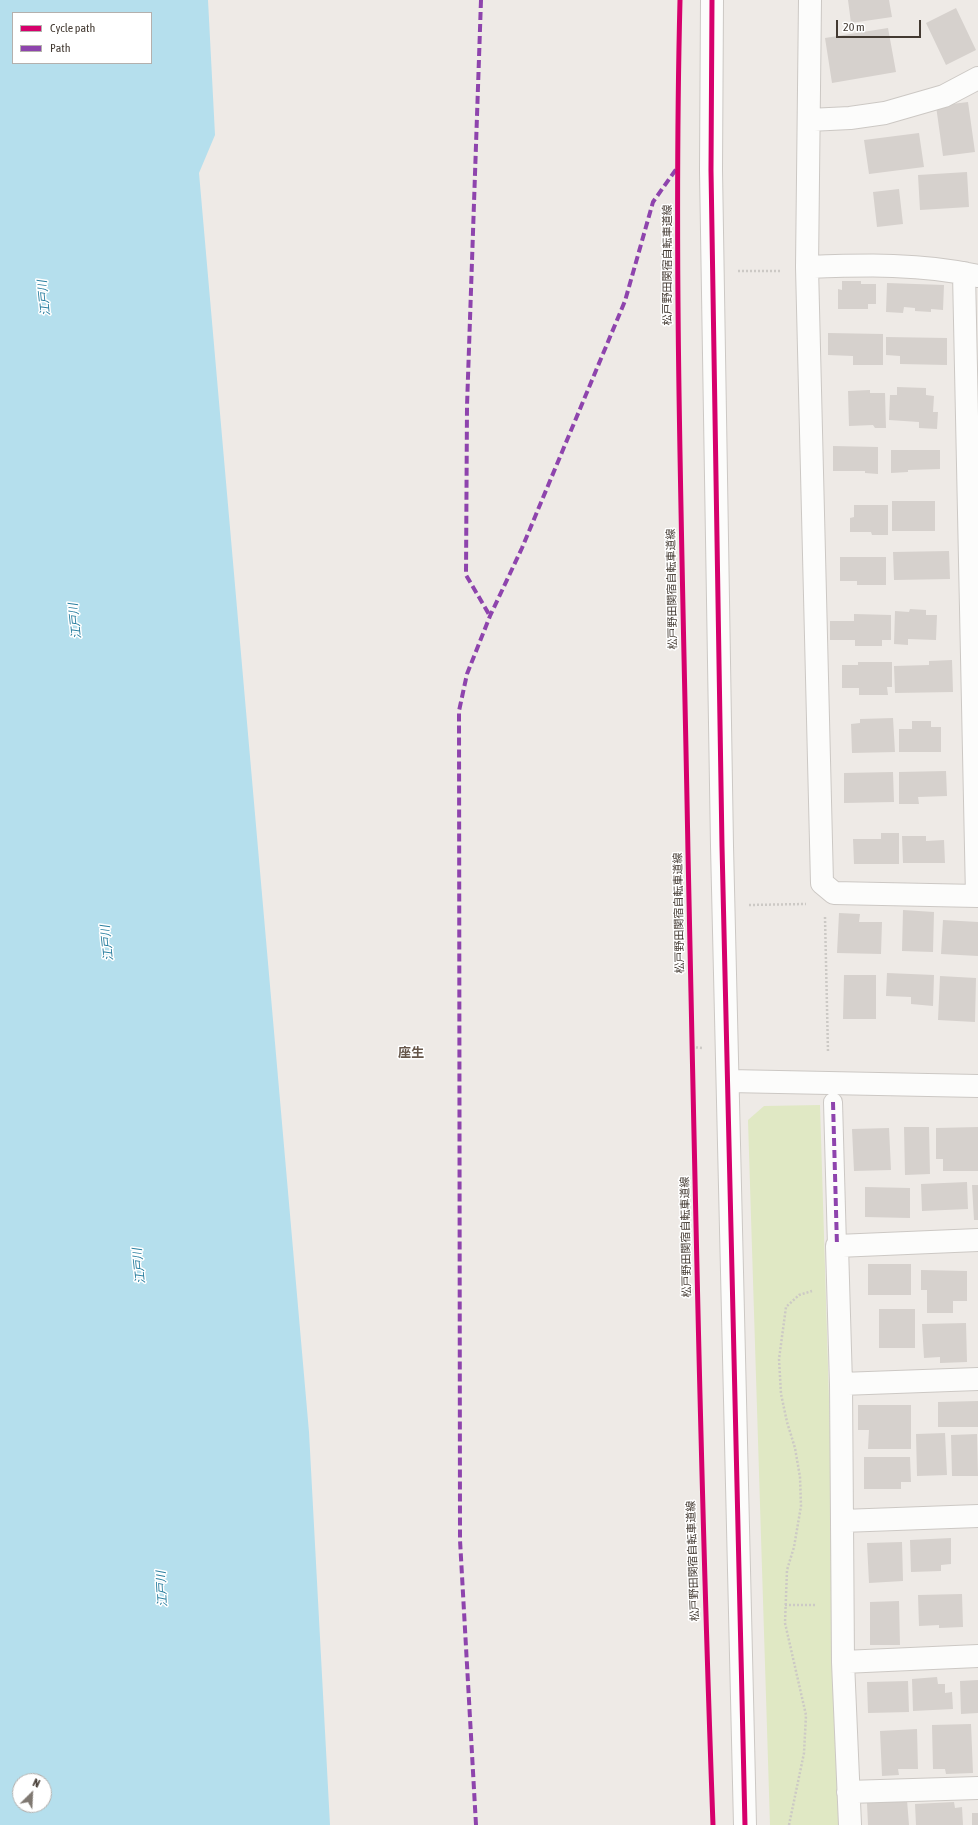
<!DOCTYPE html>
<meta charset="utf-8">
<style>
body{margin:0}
#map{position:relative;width:978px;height:1825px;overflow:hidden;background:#eeeae6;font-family:"Asap Condensed",sans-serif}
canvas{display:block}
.legend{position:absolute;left:12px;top:12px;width:140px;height:52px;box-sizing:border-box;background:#fff;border:1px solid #b4b0ad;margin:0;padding:5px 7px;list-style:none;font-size:12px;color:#433a32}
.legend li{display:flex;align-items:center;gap:8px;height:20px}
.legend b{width:20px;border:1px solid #b4b0ad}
.north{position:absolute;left:12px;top:1773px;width:40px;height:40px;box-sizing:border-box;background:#fff;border:1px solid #b4b0ad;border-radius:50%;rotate:24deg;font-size:11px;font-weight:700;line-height:16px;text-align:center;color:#433a32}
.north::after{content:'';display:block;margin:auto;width:14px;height:18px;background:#7f7871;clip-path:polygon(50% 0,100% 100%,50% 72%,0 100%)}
.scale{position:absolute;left:836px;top:20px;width:85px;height:18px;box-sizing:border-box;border:2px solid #433a32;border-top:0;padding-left:5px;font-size:12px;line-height:14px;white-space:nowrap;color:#433a32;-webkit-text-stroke:3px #fff;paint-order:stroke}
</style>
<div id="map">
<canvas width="978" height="1825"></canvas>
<ul class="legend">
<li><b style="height:5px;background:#d6006c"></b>Cycle path</li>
<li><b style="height:5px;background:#8e44ad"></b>Path</li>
</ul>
<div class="north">N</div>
<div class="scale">20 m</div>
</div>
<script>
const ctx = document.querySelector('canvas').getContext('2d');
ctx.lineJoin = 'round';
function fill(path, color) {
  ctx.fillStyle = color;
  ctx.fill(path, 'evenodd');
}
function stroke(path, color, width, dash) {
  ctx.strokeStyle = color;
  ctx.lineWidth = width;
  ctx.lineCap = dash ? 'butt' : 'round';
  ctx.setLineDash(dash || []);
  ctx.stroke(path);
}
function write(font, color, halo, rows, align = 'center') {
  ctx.font = font + ' "Asap Condensed","Noto Sans JP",sans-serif';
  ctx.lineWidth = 3;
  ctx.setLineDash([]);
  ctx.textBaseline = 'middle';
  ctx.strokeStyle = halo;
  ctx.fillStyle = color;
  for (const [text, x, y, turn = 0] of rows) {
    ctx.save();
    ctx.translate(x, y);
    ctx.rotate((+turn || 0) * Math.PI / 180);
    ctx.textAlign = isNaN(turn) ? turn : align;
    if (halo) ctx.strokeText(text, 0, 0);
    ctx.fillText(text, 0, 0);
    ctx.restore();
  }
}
fill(new Path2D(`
 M820 1105 842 1825H770L748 1120 764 1106Z`), '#e0e8c4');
fill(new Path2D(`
 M0 0H208L215 135 199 173 309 1432 330 1825H0ZM13 13H151V63H13ZM20 1781H44V1805H20Z`), '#b5dfed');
fill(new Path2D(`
 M848 0H889L892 17 851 23Z
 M956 8 976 50 946 65 926 23Z
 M888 28 896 72 832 83 825 38Z
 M968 102 975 152 943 156 936 106Z
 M919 133 924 167 869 174 864 140Z
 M967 172 969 207 920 210 918 175Z
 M899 189 903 224 877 227 873 192Z
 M842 281H861V284H876V304H868V309H838V289L842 290Z
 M887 283 944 285 943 310 931 309V312L915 311V308L904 307 903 313 886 312Z
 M828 333 883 334V365H853V356L828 355Z
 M886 337 947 338V365L900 364V356L886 355Z
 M897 387 926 388V395L934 396 933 412H938L937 429 919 428V422L889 420 890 395H897Z
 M870 390V393H885L886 428H875L873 425 849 426 848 391Z
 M833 446 878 447V474L865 473V471H833Z
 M891 450H940V469L908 470V472L891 473Z
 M892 501H935V531H892Z
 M854 505H888V535H872L871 532H850V518L854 517Z
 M949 551 950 579 894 580 893 552Z
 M840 557H886V585H857V581H840Z
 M910 609 926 610V615H937L936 640 908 639V645L894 644 895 611 909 612Z
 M854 614 891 615V640H882V646H855V640H830V621H854Z
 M952 660 953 692 895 693 894 666 929 665V661Z
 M858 662H892V687H887L888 695H859V688H842V665H858Z
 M893 718 895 752 852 753 851 724 860 723V719Z
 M912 721H931V727H941V752H899V729H912Z
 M946 771 947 796 918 797 919 804H899V772Z
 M893 772 894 802 844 803V773Z
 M881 833H899V864H854L853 839H881Z
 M902 836H926V841L944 840 945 863H903Z
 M903 910 934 912 933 952 902 951Z
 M839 913 860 914 859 922H882L881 954 837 953Z
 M943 920 978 922V956L941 954Z
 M887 973 934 975 933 1006 911 1004V997L886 996Z
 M844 975H876V1019H843Z
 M940 976 976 978 975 1022 938 1020Z
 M904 1127H929L930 1174 905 1175Z
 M978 1127V1171H943V1159H936V1128Z
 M889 1128 891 1170 854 1171 852 1129Z
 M967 1182 968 1209 922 1211 921 1184Z
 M972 1185H978V1220H974Z
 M865 1187 910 1188V1218L865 1217Z
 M868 1264H911V1295H868Z
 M921 1270 967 1271V1301H953V1313H927V1290H921Z
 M879 1309H915V1348H879Z
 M966 1323 967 1362 940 1363V1357L924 1358 922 1324Z
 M978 1401V1427H938V1402Z
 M858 1405H911V1449H868L869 1430H858Z
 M945 1433 947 1475 917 1476 916 1434Z
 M977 1434 978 1476H952L951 1435Z
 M864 1457H910L911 1482H901V1489H864Z
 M951 1538V1564L941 1565V1571L911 1572 910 1540Z
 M902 1542 903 1581 869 1583 867 1543Z
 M962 1594 963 1627 939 1628V1625L919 1626 918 1595Z
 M899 1601 900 1645H870V1602Z
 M937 1677 938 1684H945V1693L952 1692 953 1709 913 1711 912 1679Z
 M978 1680V1713L961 1714 960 1681Z
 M908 1681 909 1712 868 1713 867 1682Z
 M971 1724 973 1773 946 1774 945 1769H933L932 1725Z
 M917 1729 918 1769H898L899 1775 882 1776 880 1731Z
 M907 1800 909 1825H868L867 1803Z
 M954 1802 955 1808 962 1807 963 1825H916L915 1804Z
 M972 1813H978V1825H972Z`), '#d6d1cd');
const pedestrian = new Path2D(`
 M833 1102 837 1246`);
const minor = new Path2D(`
 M810 0 807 267 822 883 834 893 978 896
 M809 120 850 118 885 113 944 96 978 78
 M807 267C865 265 921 263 978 276
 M964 273 977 896
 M841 1384 978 1379
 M842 1521 978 1516
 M843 1662 978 1656
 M848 1792 978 1788
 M850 1825 843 1662 841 1384 837 1246 978 1240`);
const tertiary = new Path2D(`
 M712 0 711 170 722 846 745 1825
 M729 1081 978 1086`);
stroke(pedestrian, '#ccc8c4', 20);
stroke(minor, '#ccc8c4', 24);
stroke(tertiary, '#ccc8c4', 24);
stroke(new Path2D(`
 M738 271H781
 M749 905 806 904
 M825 917 828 1052
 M692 1047 702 1048
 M785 1605H817
 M789 1825 804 1753 806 1715 785 1623 787 1570 794 1547 801 1506 800 1477 795 1448 787 1422 781 1394 779 1359 786 1307 799 1295 812 1291`), '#ccc9c5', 2.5, [2, 2]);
stroke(pedestrian, '#fcfcfb', 18);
stroke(minor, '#fcfcfb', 22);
stroke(tertiary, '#fcfcfb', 22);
stroke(new Path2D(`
 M481 0 467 406 466 575 490 616
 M833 1102 837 1246
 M476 1825 460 1540 459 711 467 674 490 616 522 548 625 301 653 202 677 168`), '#8e44ad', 4, [8, 4]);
stroke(new Path2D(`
 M680 0C673 284 683 569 688 853 695 1177 701 1501 713 1825
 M712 0 711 170 722 846 745 1825`), '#d6006c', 5);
write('11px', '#433a32', '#fff', [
 ["松戸野田関宿自転車道線",668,265,-90],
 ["松戸野田関宿自転車道線",672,589,-91],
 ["松戸野田関宿自転車道線",679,913,-91],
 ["松戸野田関宿自転車道線",686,1237,-91],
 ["松戸野田関宿自転車道線",693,1561,-92]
]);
write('italic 12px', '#287e9f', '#fff', [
 ["江戸川",44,298,-96],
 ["江戸川",75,621,-96],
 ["江戸川",107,943,-96],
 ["江戸川",139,1266,-96],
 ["江戸川",162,1589,-93]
]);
write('bold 13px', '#66564a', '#fff', [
 ["座生",411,1053]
]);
</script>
